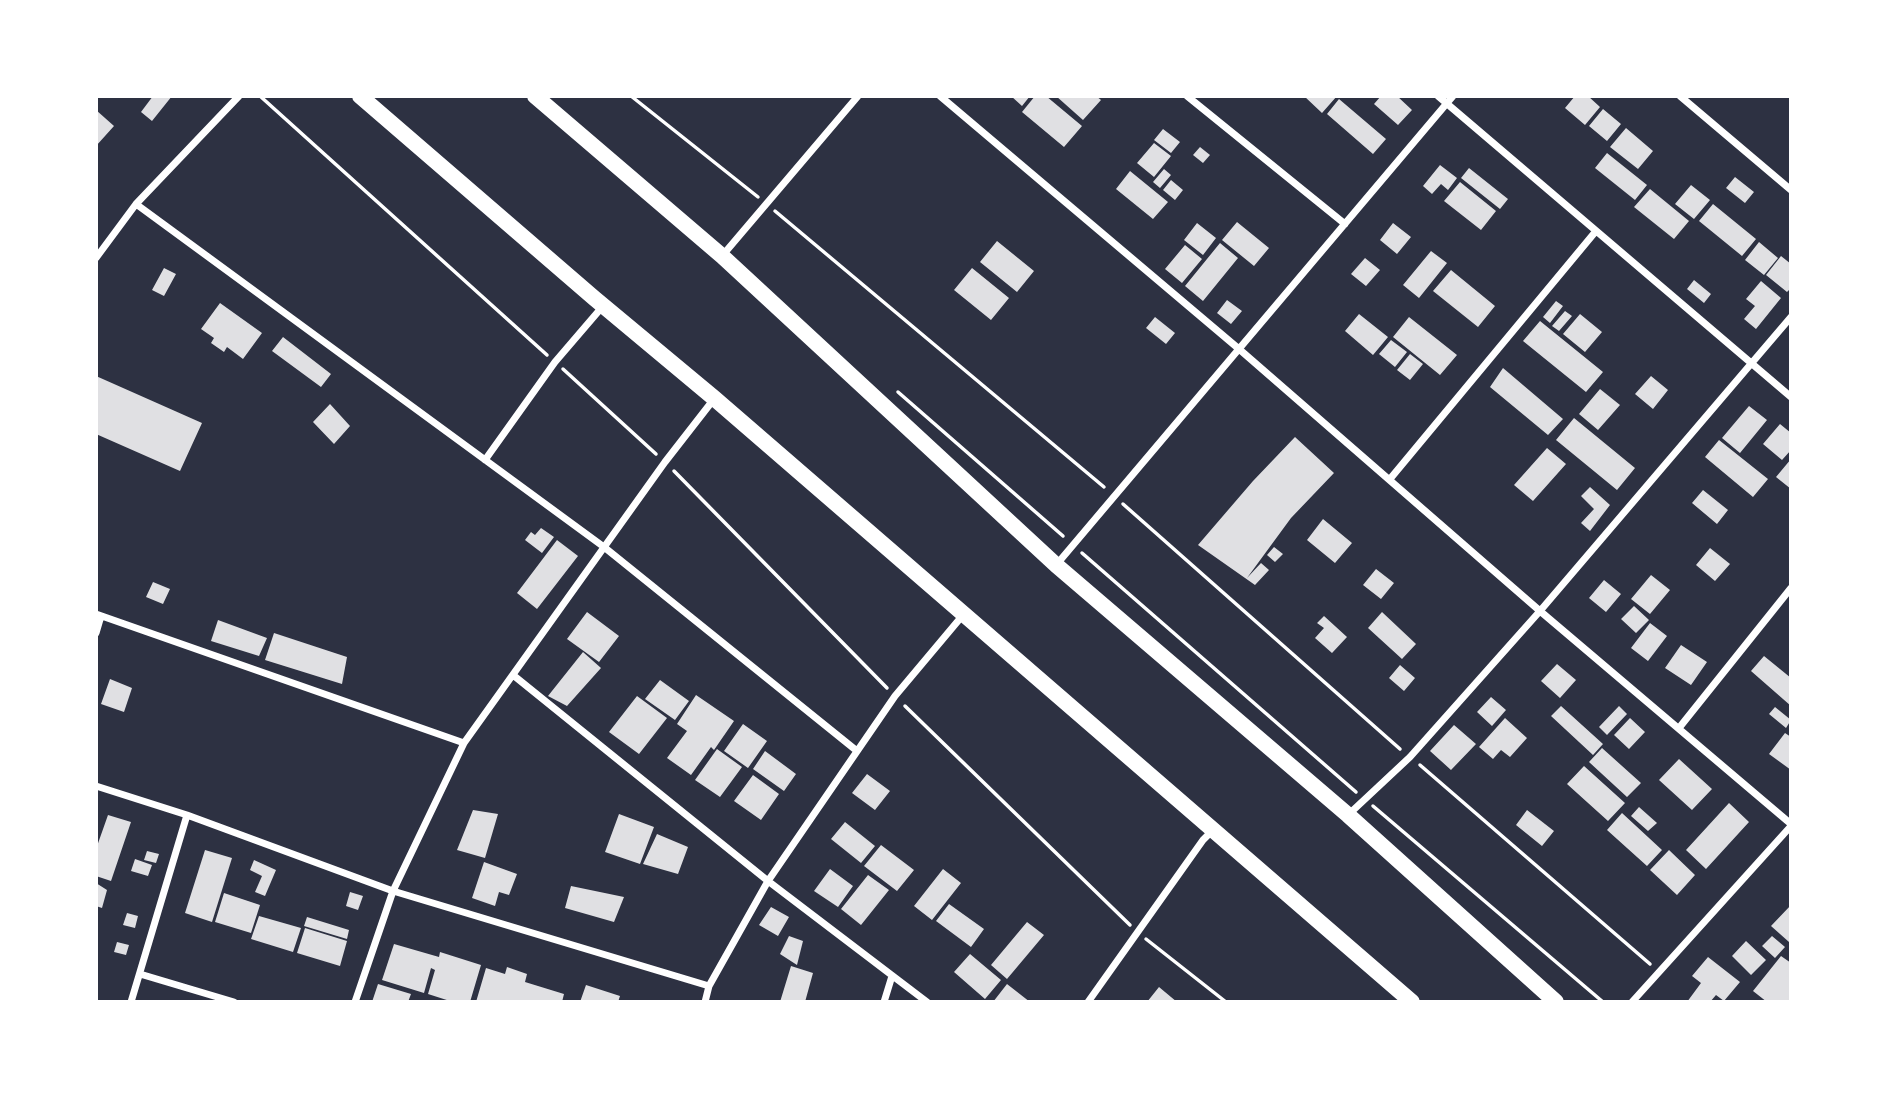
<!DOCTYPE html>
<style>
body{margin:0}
#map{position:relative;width:1887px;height:1098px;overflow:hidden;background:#2d3142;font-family:"Times New Roman",serif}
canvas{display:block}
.frame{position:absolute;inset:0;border:98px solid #fff;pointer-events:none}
</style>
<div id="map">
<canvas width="1887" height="1098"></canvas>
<div class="frame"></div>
</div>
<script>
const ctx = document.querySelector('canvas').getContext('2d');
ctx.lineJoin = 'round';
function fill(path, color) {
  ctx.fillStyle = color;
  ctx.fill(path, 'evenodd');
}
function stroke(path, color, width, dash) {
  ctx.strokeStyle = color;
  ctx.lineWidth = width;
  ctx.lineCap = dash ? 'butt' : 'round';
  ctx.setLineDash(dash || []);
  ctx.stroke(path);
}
fill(new Path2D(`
 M153 96H172L152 121 141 112Z
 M1011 96H1030L1022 106Z
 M1035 96H1046L1082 126 1064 147 1022 112Z
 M1056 96H1096L1101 100 1083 120Z
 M1304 96H1337L1322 113Z
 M1381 96H1397L1412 110 1398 125 1374 104Z
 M1575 96H1588L1600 107 1585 125 1565 108Z
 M1339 99 1386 139 1373 154 1327 114Z
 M1603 109 1621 124 1607 141 1589 126Z
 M96 110 114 126 96 146Z
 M1626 128 1653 151 1638 169 1610 147Z
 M1163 129 1180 142 1171 153 1154 140Z
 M1154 143 1171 156 1154 177 1137 163Z
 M1200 147 1210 155 1203 163 1193 155Z
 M1607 153 1647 185 1635 200 1595 168Z
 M1440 165 1457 178 1448 190 1441 184 1432 194 1423 186Z
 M1469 168 1508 199 1500 209 1461 178Z
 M1164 169 1171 175 1160 188 1153 182Z
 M1130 171 1168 202 1153 219 1116 189Z
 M1735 177 1754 192 1745 203 1726 188Z
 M1171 180 1183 190 1175 200 1163 190Z
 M1460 182 1496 211 1481 230 1444 201Z
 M1691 185 1710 200 1694 219 1675 204Z
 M1650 189 1689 221 1674 239 1634 207Z
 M1713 204 1756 239 1742 256 1699 221Z
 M1237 222 1269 248 1254 266 1222 240Z
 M1197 223 1216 238 1203 255 1184 240Z
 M1393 223 1411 237 1397 254 1380 240Z
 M997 241 1034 271 1017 292 980 262Z
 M1759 242 1778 258 1764 275 1745 260Z
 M1220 243 1238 258 1203 301 1185 286Z
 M1185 245 1202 259 1182 283 1165 269Z
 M1431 251 1447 263 1419 298 1403 285Z
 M1781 256 1791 264V288L1787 292 1766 275Z
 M1365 258 1380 270 1366 286 1351 274Z
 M164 268 176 274 164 296 152 290Z
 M972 268 1009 298 991 320 954 290Z
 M1451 270 1495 306 1478 327 1433 291Z
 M1694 280 1711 294 1704 303 1687 289Z
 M1761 281 1781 298 1756 329 1744 319 1755 306 1746 299Z
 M1227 300 1242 311 1231 324 1217 313Z
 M1556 301 1563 306 1550 323 1543 317Z
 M220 303 262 333 243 359 227 347 224 352 211 343 214 338 201 329Z
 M1565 311 1572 316 1559 331 1552 326Z
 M1359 314 1388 337 1373 355 1345 331Z
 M1580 314 1602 332 1585 352 1563 334Z
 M1155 317 1175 333 1166 344 1146 328Z
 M1409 317 1457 355 1440 375 1393 337Z
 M1540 321 1603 372 1586 392 1523 341Z
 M283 337 331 374 321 387 272 351Z
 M1391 340 1407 352 1395 367 1379 354Z
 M1410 354 1423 364 1410 380 1397 370Z
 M1503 368 1563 419 1548 435 1490 387Z
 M96 376 202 423 180 471 96 434Z
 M1651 376 1668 390 1653 409 1635 394Z
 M1600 389 1620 405 1598 430 1579 414Z
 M330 404 350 426 334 444 313 422Z
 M1749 406 1767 420 1740 453 1722 438Z
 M1574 418 1635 468 1617 490 1556 440Z
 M1780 424 1791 433V450L1782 460 1763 444Z
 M1295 437 1334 473 1291 518 1247 578 1261 563 1269 570 1255 585 1198 545 1253 481Z
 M1719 440 1768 479 1753 497 1705 457Z
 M1547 448 1566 464 1533 501 1514 485Z
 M1791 459V489L1776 477Z
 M1590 487 1610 505 1590 531 1581 523 1594 509 1581 496Z
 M1703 490 1728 510 1717 524 1692 503Z
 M1323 519 1352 543 1335 563 1307 540Z
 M541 528 554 537 542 553 525 540 531 532 535 535Z
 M557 540 578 556 537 609 517 593Z
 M1274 547 1283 554 1275 562 1267 555Z
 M1710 548 1730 564 1715 581 1696 565Z
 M1376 569 1394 583 1381 599 1363 585Z
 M1651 575 1670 590 1650 614 1631 599Z
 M1604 580 1621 594 1606 612 1589 598Z
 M153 582 170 589 163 604 146 597Z
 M1634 606 1649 620 1636 633 1621 619Z
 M587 612 619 636 599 662 567 639Z
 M1382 612 1416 644 1402 659 1368 628Z
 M1324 616 1347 637 1332 653 1315 638 1324 628 1317 623Z
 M218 620 267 638 259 656 211 641Z
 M1650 623 1667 636 1648 661 1631 648Z
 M274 633 347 657 342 684 265 660Z
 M1681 645 1707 662 1691 685 1665 668Z
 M583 652 601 668 567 706 548 696Z
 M1764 656 1791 678V706L1751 671Z
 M1557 664 1576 680 1560 698 1541 681Z
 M1400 665 1415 678 1404 691 1389 678Z
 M110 679 132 688 124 712 101 704Z
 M660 680 689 701 675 720 645 699Z
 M696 695 734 721 714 750 711 747 691 775 667 758 687 731 677 724Z
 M637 696 667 718 639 754 609 732Z
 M1491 697 1506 710 1492 726 1477 712Z
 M1561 706 1603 744 1593 755 1551 716Z
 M1619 706 1627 714 1607 735 1599 727Z
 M1775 707 1791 720 1786 728 1769 714Z
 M1505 718 1527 738 1510 757 1501 750 1493 759 1479 747Z
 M1630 718 1645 732 1629 749 1614 735Z
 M743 724 767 741 748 768 724 751Z
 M1454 725 1476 744 1451 770 1430 751Z
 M1785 733 1791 737V770L1769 754Z
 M1602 748 1641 783 1627 797 1589 762Z
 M717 749 742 767 720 797 695 780Z
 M765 751 796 774 784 791 753 769Z
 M1679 759 1712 789 1692 810 1659 780Z
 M1584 766 1625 803 1608 821 1567 784Z
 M867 774 890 791 875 810 852 793Z
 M753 775 779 794 761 820 734 801Z
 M1729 803 1749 822 1706 869 1686 850Z
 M1639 807 1657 823 1648 831 1631 816Z
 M473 810 498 814 485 858 457 850Z
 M1527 810 1554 831 1542 846 1516 825Z
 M1622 813 1662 850 1647 866 1607 830Z
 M619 814 654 827 640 864 605 852Z
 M108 815 131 822 111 881 96 876V849Z
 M845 822 875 846 861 863 831 839Z
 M657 834 688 847 678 874 643 864Z
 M881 845 914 870 897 891 864 866Z
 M205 850 232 858 212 922 185 913Z
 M1669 850 1695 875 1677 895 1650 870Z
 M147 851 159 854 156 863 144 860Z
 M135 859 152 865 148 876 131 871Z
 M254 860 276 870 265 896 255 892 262 876 250 870Z
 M484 862 517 874 509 895 499 892 495 906 472 898Z
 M830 869 853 886 838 907 814 891Z
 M943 869 961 883 932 920 914 906Z
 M868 875 889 890 861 925 841 909Z
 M96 883 107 890 102 908 96 906Z
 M571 886 624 897 614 922 565 908Z
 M350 892 363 896 358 910 346 906Z
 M224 893 260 905 251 933 215 922Z
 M949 904 984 929 971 947 936 921Z
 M1791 905V940L1789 942 1771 926Z
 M771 907 789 917 778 936 759 925Z
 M127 913 138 916 135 928 123 925Z
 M259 916 301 928 293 952 251 939Z
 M307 917 349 930 347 939 304 926Z
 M1027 922 1044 935 1007 979 991 965Z
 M305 928 347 941 340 966 297 953Z
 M789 936 803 941 797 965 780 954Z
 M1772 936 1785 947 1775 958 1762 946Z
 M1746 941 1766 960 1751 975 1732 956Z
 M117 942 129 945 126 955 114 952Z
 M394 944 439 957 440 952 481 965 470 1002H453L428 994 435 970 431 968 424 993 382 980Z
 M970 954 1001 980 985 999 954 972Z
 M1781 956 1791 963V1001L1767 1002 1753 991Z
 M1708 957 1740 982 1724 1001 1716 995 1710 1002H1687L1701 983 1692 976Z
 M791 966 813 973 805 1002H780Z
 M507 967 527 974 525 982 564 994 562 1002H476L486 968 505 974Z
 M378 984 411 994 408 1002H372Z
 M1007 984 1030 1002H993Z
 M586 985 620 996 618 1002H580Z
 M1159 987 1177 1002H1147Z`), '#e0e0e3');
stroke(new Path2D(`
 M260 96 547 355
 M631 96 758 197
 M775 211 1104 487
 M563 369 656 454
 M898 392 1063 536
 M674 471 887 688
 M1123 504 1400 749
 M1082 553 1356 792
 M905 706 1130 925
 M1420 765 1650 964
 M1373 806 1603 1002
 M1146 939 1226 1002`), '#fff', 3.5);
stroke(new Path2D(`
 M940 96 1239 349 1540 611 1791 824
 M1187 96 1345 224
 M1438 96 1791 397
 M1680 96 1791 190
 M136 204 604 547 857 751
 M722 256 858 96
 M96 258 136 204 239 96
 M485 460 555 362 603 306
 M1390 479 1596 231
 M1057 564 1453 96
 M96 614 464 743
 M96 633 101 616
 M513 675 768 881 927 1002
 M1679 728 1791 588
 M96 786 187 815 393 891 709 986
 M1348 815 1410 757 1540 611 1791 317
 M140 974 234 1002
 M131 1002 187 815
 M355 1002 393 891 464 743 665 462 714 399
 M705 1002 709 986 768 881 895 696 963 615
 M884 1002 892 976
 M1088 1002 1203 840 1213 830
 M1632 1002 1791 826`), '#fff', 7);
stroke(new Path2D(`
 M360 96 594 298 714 398 1412 1002
 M535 96 722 256 1056 565 1348 815 1556 1002`), '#fff', 16);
</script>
